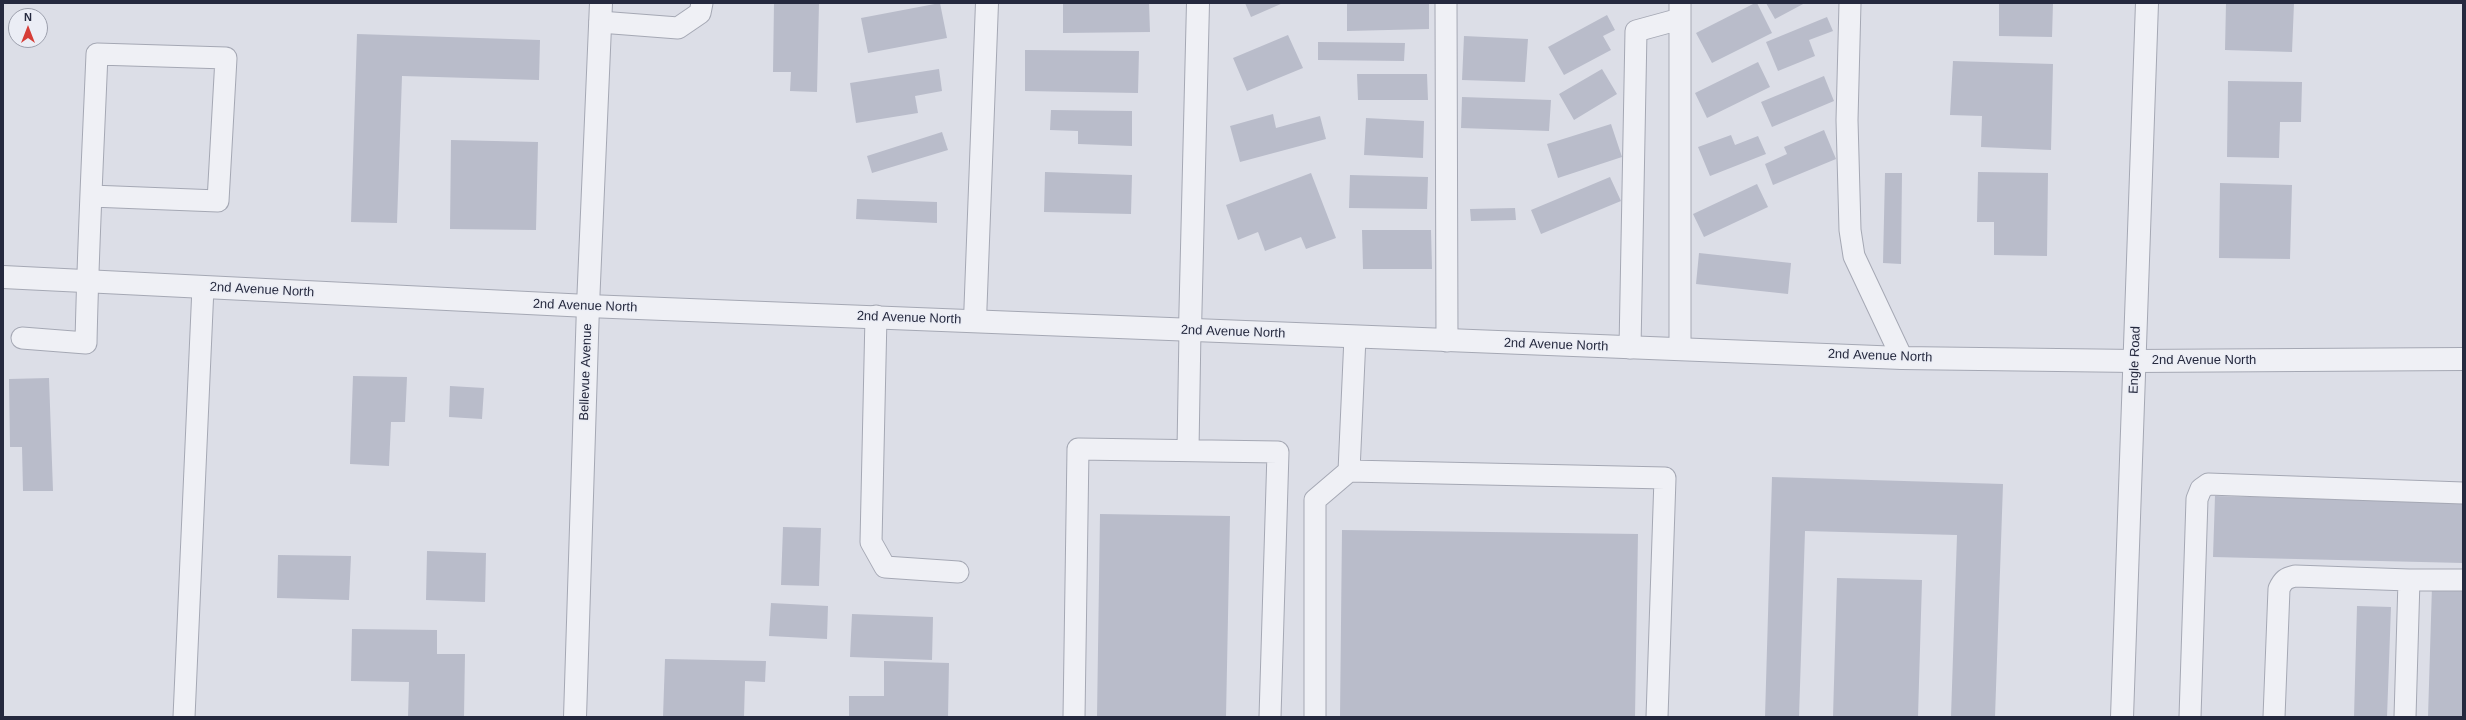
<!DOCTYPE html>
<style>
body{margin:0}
#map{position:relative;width:2466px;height:720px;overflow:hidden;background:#dcdee7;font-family:Arial,sans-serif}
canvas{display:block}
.frame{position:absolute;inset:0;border:4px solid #25293e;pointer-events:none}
.north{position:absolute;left:8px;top:8px;width:40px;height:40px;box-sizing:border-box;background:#ebedf5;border:1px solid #9c9fac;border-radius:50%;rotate:0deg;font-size:11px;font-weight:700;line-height:16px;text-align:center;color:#25293e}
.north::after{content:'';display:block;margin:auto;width:14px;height:18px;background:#d63d37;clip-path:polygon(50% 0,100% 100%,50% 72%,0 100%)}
</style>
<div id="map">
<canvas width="2466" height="720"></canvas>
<div class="frame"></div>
<div class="north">N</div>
</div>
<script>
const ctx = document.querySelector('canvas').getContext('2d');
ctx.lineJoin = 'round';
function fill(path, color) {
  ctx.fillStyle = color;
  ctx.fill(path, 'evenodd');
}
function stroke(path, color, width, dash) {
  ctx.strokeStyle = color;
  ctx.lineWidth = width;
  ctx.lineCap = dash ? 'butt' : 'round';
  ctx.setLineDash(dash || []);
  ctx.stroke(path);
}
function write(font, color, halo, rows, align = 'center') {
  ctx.font = font + ' Arial,sans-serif';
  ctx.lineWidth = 3;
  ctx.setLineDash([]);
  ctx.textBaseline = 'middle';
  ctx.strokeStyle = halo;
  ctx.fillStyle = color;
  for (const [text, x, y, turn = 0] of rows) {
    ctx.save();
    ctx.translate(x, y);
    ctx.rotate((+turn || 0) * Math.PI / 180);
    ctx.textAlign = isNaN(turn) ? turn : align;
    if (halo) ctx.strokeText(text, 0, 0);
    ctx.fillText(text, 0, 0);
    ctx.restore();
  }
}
fill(new Path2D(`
 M774 3H819L817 92 790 91 791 72H773Z
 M940 3 947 38 868 53 861 18Z
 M1063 3H1149L1150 32 1063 33Z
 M1245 3H1283L1251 17Z
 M1347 3H1429V29L1347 31Z
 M1755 3H1757L1772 33 1712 63 1696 33Z
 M1766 3H1805L1775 19Z
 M1999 3H2053L2052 37 1999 36Z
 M2226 3H2294L2292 52 2225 50Z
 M1607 15 1615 30 1603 36 1611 50 1564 75 1548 47Z
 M1827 17 1833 31 1809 40 1815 56 1778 71 1766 42Z
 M357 34 540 40 539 80 402 76 397 223 351 222Z
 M1288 35 1303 68 1247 91 1233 58Z
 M1464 36 1528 39 1525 82 1462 80Z
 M1318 42 1405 43 1404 61 1318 60Z
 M1025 50 1139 51 1138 93 1025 91Z
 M1953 61 2053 64 2051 150 1981 147 1982 116 1950 115Z
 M1758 62 1770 87 1707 118 1695 93Z
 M939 69 942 91 915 96 918 113 856 123 850 83Z
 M1602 69 1617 94 1574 120 1559 94Z
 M1357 74H1427L1428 100H1358Z
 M1824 76 1834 101 1772 127 1761 102Z
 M2228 81 2302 82 2301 122H2280L2279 158 2227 157Z
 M1462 97 1551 100 1549 131 1461 128Z
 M1051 110 1132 111V146L1078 144V131L1050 130Z
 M1273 114 1276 128 1320 116 1326 139 1240 162 1230 126Z
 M1366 118 1424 121 1423 158 1364 155Z
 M1611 124 1622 157 1558 178 1547 144Z
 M1824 130 1836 159 1773 185 1765 164 1787 154 1784 147Z
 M942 132 948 150 872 173 867 156Z
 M1731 135 1735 145 1758 136 1766 154 1710 176 1698 147Z
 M451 140 538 142 536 230 450 229Z
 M1045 172 1132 175 1131 214 1044 212Z
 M1978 172 2048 173 2047 256 1994 255V222H1977Z
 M1311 173 1336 238 1306 249 1301 237 1265 251 1258 232 1238 240 1226 205Z
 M1885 173H1902L1901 264 1883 263Z
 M1350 175 1428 177 1427 209 1349 208Z
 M1610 177 1621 201 1541 234 1531 210Z
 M2220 183 2292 185 2290 259 2219 258Z
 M1757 184 1768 207 1704 237 1693 214Z
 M857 199 937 202V223L856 219Z
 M1515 208 1516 220 1471 221 1470 209Z
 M1362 230H1431L1432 269H1363Z
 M1699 253 1791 263 1788 294 1696 284Z
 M353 376 407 377 405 422H391L389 466 350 464Z
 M49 378 53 491H23L22 447H10L9 379Z
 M450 386 484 388 482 419 449 417Z
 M1772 477 2003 484 1995 717H1951L1957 535 1805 531 1799 717H1765Z
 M2215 496 2463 502V563L2213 557Z
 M1100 514 1230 516 1226 717H1097Z
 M783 527 821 528 819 586 781 585Z
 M1342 530 1638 534 1635 717H1340Z
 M427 551 486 553 485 602 426 600Z
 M278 555 351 556 349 600 277 598Z
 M1837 578 1922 580 1918 717H1833Z
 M2432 586 2463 587V717H2428Z
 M771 603 828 606 827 639 769 636Z
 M2357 606 2391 607 2387 717H2354Z
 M852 614 933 617 932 660 850 657Z
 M352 629 437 630V654H465L464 717H408L409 682 351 681Z
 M665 659 766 661 765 682 745 681 744 717H663Z
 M884 661 949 663 948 717H849V696H884Z`), '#b9bcca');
const service = new Path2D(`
 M1446 3 1447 341
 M1680 3V349
 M1850 3 1847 120 1850 230 1854 256 1902 358
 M600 22 678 28 700 13 702 3
 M876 316 871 542 885 567 958 572
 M1355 337 1349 471 1665 478 1657 717
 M22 338 86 343C88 246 93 150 97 54L226 58 218 201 91 196
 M1630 348 1636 31 1680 19
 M1188 450 1190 330
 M184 717 203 287
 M1074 717 1078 449 1278 452 1270 717
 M1315 717V500L1349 471
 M2190 717 2197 499 2201 489 2208 484 2463 493
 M2274 717 2279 589C2283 580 2286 578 2295 576L2409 580
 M2405 717 2409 580H2463`);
const minor = new Path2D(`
 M975 320 987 3
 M1190 330 1198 3
 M575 717 588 306 601 3
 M2122 717 2147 3`);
const tertiary = new Path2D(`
 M3 277 588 306 1902 358 2135 361 2463 359`);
stroke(service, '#a5a8b4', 23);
stroke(minor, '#a5a8b4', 24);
stroke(tertiary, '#a5a8b4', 24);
stroke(service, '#eff0f5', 21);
stroke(minor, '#eff0f5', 22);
stroke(tertiary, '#eff0f5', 22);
write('13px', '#25293e', '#ebedf5', [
 ["2nd Avenue North",262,290,3],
 ["2nd Avenue North",585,306,2],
 ["2nd Avenue North",909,318,2],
 ["2nd Avenue North",1233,332,2],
 ["2nd Avenue North",1556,345,2],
 ["2nd Avenue North",1880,356,2],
 ["Engle Road",2135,360,-88],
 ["2nd Avenue North",2204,360],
 ["Bellevue Avenue",586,372,-88]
]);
</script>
